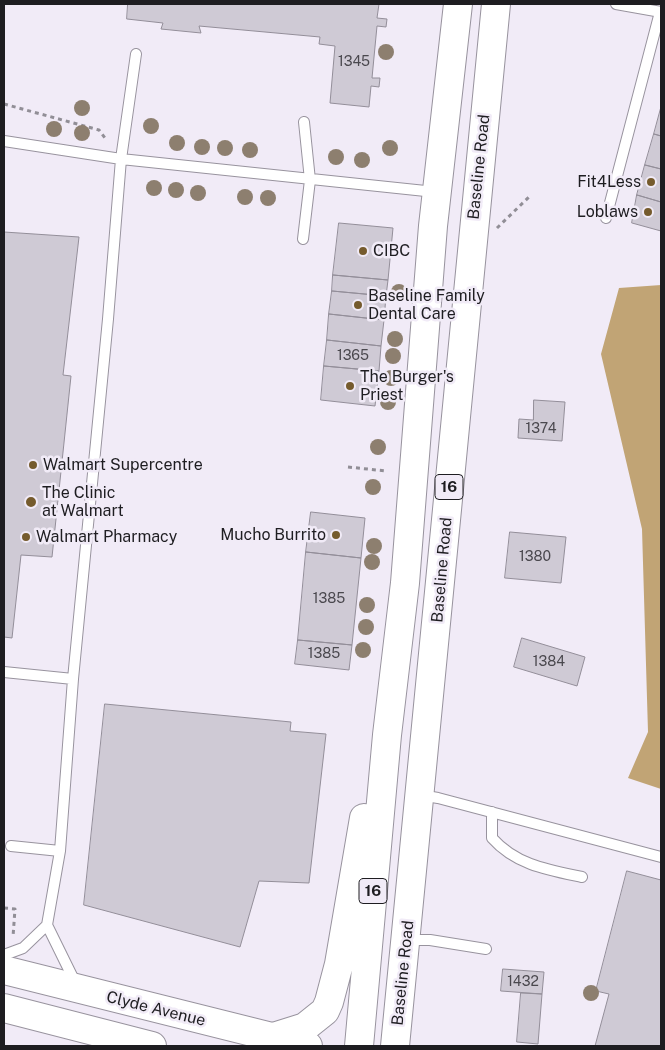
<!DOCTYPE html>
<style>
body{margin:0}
#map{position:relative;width:665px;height:1050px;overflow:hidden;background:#f1ebf7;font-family:"Public Sans",sans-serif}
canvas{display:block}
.frame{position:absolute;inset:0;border:5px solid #1e1d21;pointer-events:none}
</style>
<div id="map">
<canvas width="665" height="1050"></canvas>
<div class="frame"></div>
</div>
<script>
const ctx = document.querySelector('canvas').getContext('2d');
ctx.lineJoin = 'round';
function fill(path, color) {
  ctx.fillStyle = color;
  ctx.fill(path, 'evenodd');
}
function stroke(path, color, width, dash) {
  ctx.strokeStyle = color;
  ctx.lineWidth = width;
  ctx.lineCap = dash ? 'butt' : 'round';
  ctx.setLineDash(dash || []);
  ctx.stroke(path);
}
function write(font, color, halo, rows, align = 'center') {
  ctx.font = font + ' "Public Sans",sans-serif';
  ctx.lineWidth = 5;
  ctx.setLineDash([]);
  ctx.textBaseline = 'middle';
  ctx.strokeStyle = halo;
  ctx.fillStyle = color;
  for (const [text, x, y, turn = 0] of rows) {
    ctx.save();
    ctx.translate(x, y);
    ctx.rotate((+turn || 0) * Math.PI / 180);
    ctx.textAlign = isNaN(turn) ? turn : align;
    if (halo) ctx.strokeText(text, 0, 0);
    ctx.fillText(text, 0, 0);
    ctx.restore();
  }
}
fill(new Path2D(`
 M661 285V789L628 778 648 732 642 529 601 354 619 288Z`), '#c1a475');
const building = new Path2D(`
 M128 4H379L377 18 387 19 386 27 377 26 372 78H380L379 87 371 86 369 107 330 103 335 46 319 44 320 37 199 26 201 33 161 29 163 23 127 19Z
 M661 107V136L654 134Z
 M654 134 661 136V169L645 165Z
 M645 165 661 169V202L637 195Z
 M637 195 661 202V231L632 223Z
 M339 223 393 228 388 280 333 275Z
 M4 232 79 237 63 375 71 376 52 557 21 555 12 638 4 637Z
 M333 275 388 280 386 296 332 291Z
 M332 291 386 296 384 320 329 314Z
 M329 314 384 320 381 346 327 340Z
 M327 340 381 346 379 371 324 366Z
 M324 366 379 371 375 406 321 400Z
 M534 400 565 402 562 441 518 438 519 419 533 420Z
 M311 512 365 518 361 558 306 552Z
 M510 532 566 537 561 583 505 578Z
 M306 552 361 558 352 645 298 640Z
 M522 638 585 657 577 686 514 667Z
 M298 640 352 645 349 670 295 664Z
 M105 704 291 722 290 731 326 734 309 883 259 881 240 947 84 905Z
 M627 871 661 880V1046H595L609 994 596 991Z
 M503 969 544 972 542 994 501 991Z
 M521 993 542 994 538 1044 517 1042Z`);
fill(building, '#cfcad5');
stroke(building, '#938e99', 1);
const lane = new Path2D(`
 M616 4 661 12
 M4 141 121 159 435 192
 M606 218 660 12
 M303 239 310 180 304 122
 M4 672 73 679
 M420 795 438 798 661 857
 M492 812V838C516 865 548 870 582 877
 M11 846 60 851
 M406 940H430L486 949
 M4 955 23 948 47 925
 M76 984 47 925 60 851 73 679 108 319 121 159 136 54`);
const secondary = new Path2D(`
 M4 970 308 1046
 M4 1008 152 1046`);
const primary = new Path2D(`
 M270 1038 305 1027 325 1011 329 1002 339 964 364 818
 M359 1046 387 735 405 583 433 226 458 4
 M395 1046 496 4`);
stroke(lane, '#98939e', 12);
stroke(secondary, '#98939e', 30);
stroke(primary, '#98939e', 30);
stroke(new Path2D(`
 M4 104 99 130 105 138
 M497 228 530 196
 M348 467 386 471
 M4 908 15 909 13 937`), '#918e96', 3, [4, 4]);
stroke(lane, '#fff', 10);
stroke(secondary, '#fff', 28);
stroke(primary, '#fff', 28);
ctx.fillStyle = '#8d7f6f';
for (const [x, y] of [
 [386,52],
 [82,108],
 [151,126],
 [54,129],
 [82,133],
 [177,143],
 [202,147],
 [225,148],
 [390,148],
 [250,150],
 [336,157],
 [362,160],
 [154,188],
 [176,190],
 [198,193],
 [245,197],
 [268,198],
 [399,292],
 [395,339],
 [393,356],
 [391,378],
 [388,402],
 [378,447],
 [373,487],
 [374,546],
 [372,562],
 [367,605],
 [366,627],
 [363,650],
 [591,993]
]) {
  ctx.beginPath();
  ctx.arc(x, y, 8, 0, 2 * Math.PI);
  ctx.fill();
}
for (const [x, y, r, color] of [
 [651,182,5,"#755b2d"],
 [648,212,5,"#755b2d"],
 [363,251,5,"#755b2d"],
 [358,305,5,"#755b2d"],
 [350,386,5,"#755b2d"],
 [33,465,5,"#755b2d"],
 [31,502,6,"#755b2d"],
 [336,535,5,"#755b2d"],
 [26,537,5,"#755b2d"]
]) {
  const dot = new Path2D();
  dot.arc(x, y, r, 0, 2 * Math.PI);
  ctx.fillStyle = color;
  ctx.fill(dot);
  stroke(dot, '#f1ebf7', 2);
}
write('14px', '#4a484e', null, [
 ["1345",354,62],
 ["1365",353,356],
 ["1374",541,429],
 ["1380",535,557],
 ["1385",329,599],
 ["1385",324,654],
 ["1384",549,662],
 ["1432",523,982]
]);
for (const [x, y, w] of [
 [449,487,28],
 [373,891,28]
]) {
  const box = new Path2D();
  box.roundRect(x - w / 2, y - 12.5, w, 25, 4);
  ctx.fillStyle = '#f1ebf7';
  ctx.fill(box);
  stroke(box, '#1e1d21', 1);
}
write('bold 15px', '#1e1d21', null, [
 ["16",449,487],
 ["16",373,891]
]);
write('16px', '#1e1d21', '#f1ebf7', [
 ["Baseline Road",479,167,-84],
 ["Baseline Road",442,570,-85],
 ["Baseline Road",403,973,-84],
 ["Clyde Avenue",156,1009,14]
]);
write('16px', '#1e1d21', '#f1ebf7', [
 ["Fit4Less",641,182,"right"],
 ["Loblaws",638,212,"right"],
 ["CIBC",373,251],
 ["Baseline Family",368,296],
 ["Dental Care",368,314],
 ["The Burger's",360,377],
 ["Priest",360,395],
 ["Walmart Supercentre",43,465],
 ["The Clinic",42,493],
 ["at Walmart",42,511],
 ["Mucho Burrito",326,535,"right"],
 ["Walmart Pharmacy",36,537]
], 'left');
</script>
